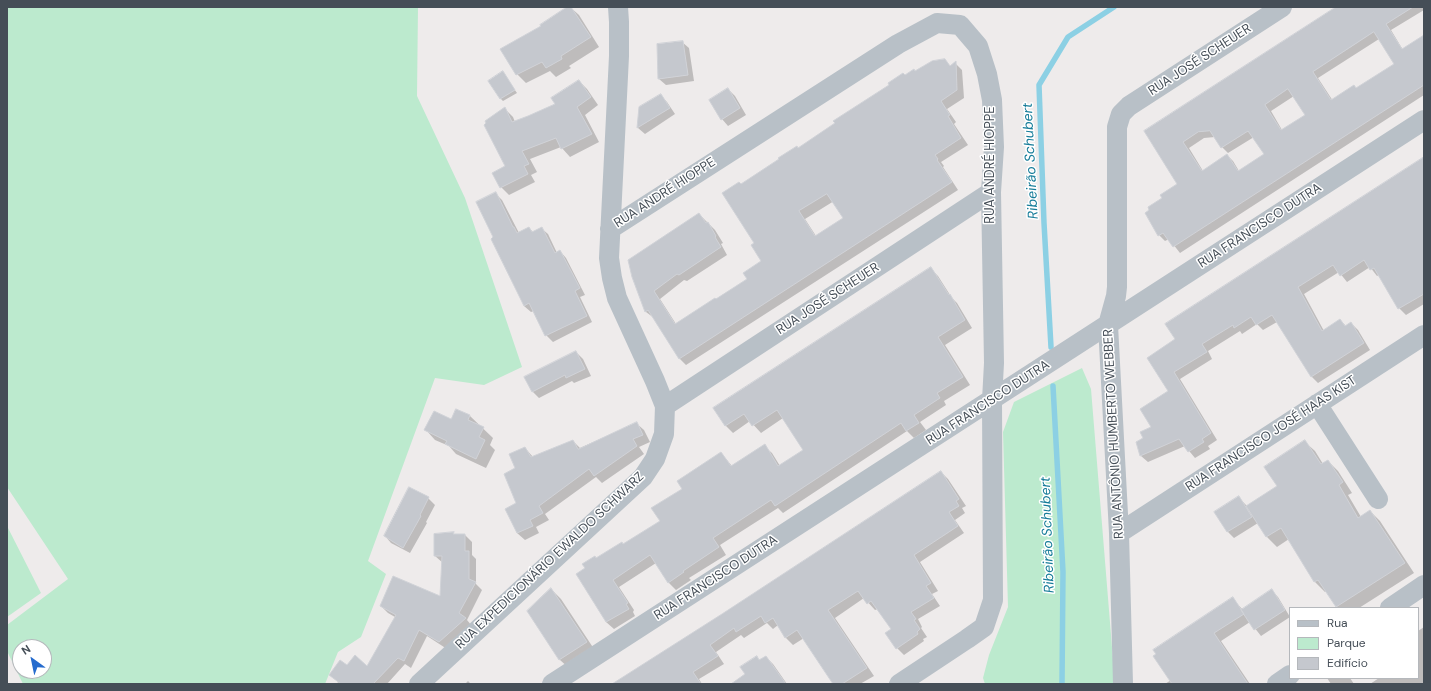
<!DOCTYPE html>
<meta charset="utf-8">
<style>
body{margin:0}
#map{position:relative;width:1431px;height:691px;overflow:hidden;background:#eeebeb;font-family:"DM Sans",sans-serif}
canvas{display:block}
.frame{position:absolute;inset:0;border:8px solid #454e57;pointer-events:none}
.legend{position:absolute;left:1289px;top:607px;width:130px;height:72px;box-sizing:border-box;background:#fff;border:1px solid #b5b8bc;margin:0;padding:5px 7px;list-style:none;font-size:12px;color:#454e57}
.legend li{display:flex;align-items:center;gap:8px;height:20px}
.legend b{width:20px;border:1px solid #b5b8bc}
.north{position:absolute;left:12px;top:639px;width:40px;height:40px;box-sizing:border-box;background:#fff;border:1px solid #b5b8bc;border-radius:50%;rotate:327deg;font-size:11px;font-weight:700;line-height:16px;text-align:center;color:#454e57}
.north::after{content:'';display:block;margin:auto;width:14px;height:18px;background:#266cce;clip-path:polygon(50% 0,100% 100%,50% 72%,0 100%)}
</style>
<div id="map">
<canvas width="1431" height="691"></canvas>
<div class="frame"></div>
<ul class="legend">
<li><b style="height:5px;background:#b8c0c7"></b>Rua</li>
<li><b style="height:11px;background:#bceace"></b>Parque</li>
<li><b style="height:11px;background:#c5c8ce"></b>Edifício</li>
</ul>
<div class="north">N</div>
</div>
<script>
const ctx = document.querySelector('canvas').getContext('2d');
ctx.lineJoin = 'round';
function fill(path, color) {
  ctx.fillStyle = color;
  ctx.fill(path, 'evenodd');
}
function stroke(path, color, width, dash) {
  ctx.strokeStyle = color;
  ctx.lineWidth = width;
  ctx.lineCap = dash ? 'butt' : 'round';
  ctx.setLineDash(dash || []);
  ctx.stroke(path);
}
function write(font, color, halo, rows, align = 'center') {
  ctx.font = font + ' "DM Sans",sans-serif';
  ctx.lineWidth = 3;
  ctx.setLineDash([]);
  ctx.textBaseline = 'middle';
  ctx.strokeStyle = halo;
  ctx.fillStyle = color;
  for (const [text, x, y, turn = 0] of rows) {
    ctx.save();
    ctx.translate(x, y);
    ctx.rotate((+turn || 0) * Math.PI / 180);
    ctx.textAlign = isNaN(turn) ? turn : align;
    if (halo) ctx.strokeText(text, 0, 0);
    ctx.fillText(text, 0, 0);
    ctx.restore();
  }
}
fill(new Path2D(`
 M7 7H418L417 96 465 198 522 367 484 385 435 378 368 561 386 574 361 637 338 652 325 684H23L7 651V625L68 579 7 487ZM20 647H44V671H20Z
 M1082 368 1091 389 1115 684H985L983 678 989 655 1008 607 1003 432 1014 402Z
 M7 526 41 593 7 617Z`), '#bceace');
fill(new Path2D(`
 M569 7H570L579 15 599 47 569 66 571 68 556 77 550 71 526 83 517 74Z
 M1338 7H1424V10L1391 30 1403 50 1424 36V95L1180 253 1169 239 1165 241 1159 235 1163 198 1179 184 1146 132ZM1379 39 1395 64 1356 89 1333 101 1318 78ZM1294 96 1307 116 1282 130 1271 111ZM1215 137 1222 147 1228 153 1254 137 1265 154 1239 171 1233 161 1227 155 1203 171 1189 148 1204 138Z
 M682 42 689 48 694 81 666 85 659 79Z
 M945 60 951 67 955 63 962 70 964 98 947 109 956 122 954 124 968 145 941 162 944 166 943 167 958 190 686 365 679 358 654 318 646 312 633 276 699 214 715 230 723 243 721 244 727 255 687 281 684 280 660 299 676 324 748 279 763 261 756 243 741 185 799 149 905 76ZM834 201 844 218 816 236 805 219Z
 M505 76 517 93 503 101 500 98Z
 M579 81 587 89 598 105 585 115 599 142 570 157 561 147 530 159 537 172 531 175 535 182 509 195 501 187 507 167 505 109 513 117 515 122 557 104Z
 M728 89 735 96 746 115 728 126 722 119Z
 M660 95 667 102 675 114 645 134 638 128 640 108Z
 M1424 158V304L1406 315 1399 308 1379 275 1377 276 1370 267 1347 282 1339 272 1304 294 1324 331 1340 320 1346 326 1351 323 1358 330 1370 350 1318 383 1311 376 1277 322 1263 330 1257 324 1242 334 1240 331 1208 351 1212 359 1180 379 1217 440 1208 446 1210 449 1195 458 1185 446 1148 462 1141 456 1137 443 1144 439 1153 427 1169 391 1176 339Z
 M496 194 502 200 519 233 529 228 533 232 541 228 548 234 557 253 560 251 566 258 585 295 580 297 592 322 553 342 546 335 534 311 531 312 524 306 495 238Z
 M931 269 938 276 952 298 957 303 972 328 945 345 970 385 944 401 946 405 920 422 926 430 914 438 907 431 783 513 778 508 720 545 726 555 689 578 691 580 676 590 669 583 656 563 619 587 634 610 633 612 635 616 614 629 606 622 597 559 624 545 661 522 683 490 721 453 732 466 764 446 772 453 780 466 804 451 783 418 761 433 750 421 733 433 725 425Z
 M576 352 583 359 591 376 574 383 572 381 539 398 532 391Z
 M456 410 470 416 493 438 490 445 495 450 486 468 456 454 449 446 435 440 426 430 451 421Z
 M636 423 644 430 650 442 639 447 644 454 602 483 596 477 545 514 549 520 536 527 539 533 525 540 517 533 506 510 517 504V469L525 448 533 457 573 441 580 448Z
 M1305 442 1315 451 1323 464 1328 461 1338 471 1352 493 1348 495 1361 517 1370 511 1380 521 1414 573 1359 608H1338L1327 591 1325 592 1315 582 1289 539 1277 547 1267 537 1258 523 1234 538 1228 532 1215 512 1239 498 1247 506 1278 486Z
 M941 472 948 479 966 506 962 508 965 513 955 520 964 533 920 562 938 591 932 594 940 606 918 619 922 627 921 628 927 637 923 639 924 641 904 655 897 648 893 629 878 609 875 610 864 598 835 618 874 676 860 684H834L804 638 793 645 786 638 778 625 773 629 767 623 744 638 741 635 716 652 724 664 699 679 702 684H615Z
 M428 498 435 505 426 522 427 523 410 553 391 543 385 536Z
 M453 533 455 535H465L472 542V555L476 559V584L482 590 467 620 472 626 447 649 427 636 411 668 405 664 387 684H337L338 682 330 675 347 667H368L395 617 388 613 381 606 441 597 443 563 435 556V534Z
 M551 589 561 599 596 652 570 669 560 660 528 611Z
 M1272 591 1278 597 1290 617 1261 636 1250 622 1221 641 1250 684H1165L1171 680 1233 599 1243 610Z
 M1424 627V684H1370L1379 678H1418V631Z
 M766 657 773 664 787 684H733L747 675 757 658 760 660Z
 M1327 678H1350L1354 684H1331Z
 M468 681 471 684H465Z`), '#0003');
stroke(new Path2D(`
 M1051 347 1044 223 1039 85 1068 37 1114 7
 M1053 386 1063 572 1062 684`), '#8cd0e4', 5.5);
const building = new Path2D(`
 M567 7H571L591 37 561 56 562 59 546 68 542 62 516 75 500 49 541 26 540 25Z
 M1336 7H1413L1386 24 1402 49 1424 35V85L1173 247 1163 233 1158 236 1145 213 1149 210 1148 207 1162 198 1160 195 1177 184 1144 131ZM1374 32 1394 64 1356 88 1354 85 1331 100 1313 72ZM1288 89 1305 115 1281 130 1265 105ZM1210 131 1221 148 1248 131 1264 154 1238 171 1227 154 1202 171 1183 142 1198 132Z
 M683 41 688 75 658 79 657 44Z
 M945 59 950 66 956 61 957 90 941 101 950 115 948 116 961 138 935 155 938 159 937 160 952 182 679 359 648 310 645 312 632 277 628 260 699 213 706 223 708 222 716 236 715 237 721 247 679 275 677 274 654 291 675 324 715 298 716 299 747 279 743 273 761 261 751 245 754 243 722 193 739 182 741 184 779 159 778 158 797 146 798 148 835 123 833 121 889 85 888 83 903 73 905 75 914 69 915 71 932 61ZM827 194 843 218 815 236 799 211Z
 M503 71 515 90 500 99 488 81Z
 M579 80 591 97 577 107 592 134 561 149 556 138 522 151 529 164 524 166 528 174 500 188 492 173 505 166 484 125 486 123 485 121 505 107 512 122 528 116 555 104 551 98Z
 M728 88 740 108 721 120 709 100Z
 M661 94 670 108 637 128 639 107Z
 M1424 157V294L1398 309 1374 268 1370 270 1364 260 1340 276 1333 265 1298 287 1322 331 1340 319 1345 326 1351 322 1364 343 1311 377 1272 315 1256 325 1251 317 1234 328 1233 325 1202 344 1207 352 1174 372 1211 433 1202 439 1204 442 1188 452 1179 439 1140 456 1136 442 1143 438 1140 432 1151 427 1140 409 1168 391 1147 358 1175 339 1165 324Z
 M496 192 513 227H514L517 233 529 227 532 232 542 227 555 253 560 250 580 288 575 291 587 316 545 336 529 303 524 306 491 239 493 237 476 202Z
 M931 267 949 295 950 294 965 320 938 337 963 377 937 393 940 398 914 415 919 423 906 431 901 423 775 506 771 500 713 538 719 547 683 571 684 572 668 583 650 555 613 580 628 603 626 604 629 609 606 622 576 574 585 568 582 564 595 556 596 558 622 542 623 544 660 521 651 508 682 489 677 481 721 452 731 466 765 444 778 466 803 450 777 410 752 426 744 414 725 426 713 408Z
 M576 351 585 369 566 378 565 375 532 392 524 377Z
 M456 409 470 415 468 420 484 427 479 437 485 440 476 459 445 444 447 441 424 430 434 411 451 419Z
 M637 422 643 435 633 439 637 446 594 476 589 469 539 506 543 513 530 520 533 526 517 533 505 509 516 503 504 474 515 468 509 454 525 447 531 457 573 440 578 449Z
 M1305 440 1321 464 1328 460 1343 482 1339 485 1358 518 1370 510 1405 563 1336 607 1318 580 1314 582 1281 528 1266 537 1246 506 1277 486 1264 467Z
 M941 471 959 499 956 501 959 506 949 512 958 526 914 555 931 583 926 586 934 598 911 612 916 619 914 620 920 629 917 632 918 634 896 649 885 633 891 629 871 601 867 604 858 591 828 610 867 668 842 684H833L797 630 785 638 773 618 765 623 761 616 736 632 734 628 710 645 718 656 693 672 701 684H612L722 614Z
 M409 487 429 497 420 515 421 516 403 548 384 536Z
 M1239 496 1252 517 1227 532 1214 512Z
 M454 532 453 534H465V551H469V579L476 582 459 613 466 618 439 642 419 630 404 661 398 658 373 684H341L329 675 340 660 347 665 355 655 367 666 396 615 380 606 393 576 440 596 442 556H434V534Z
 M551 588 587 642 559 660 527 611Z
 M1272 589 1285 610 1254 630 1241 610Z
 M1233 597 1244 614 1214 633 1248 684H1172L1153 656 1156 654 1153 650Z
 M757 656 759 660 766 656 786 684H731L745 674 740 667Z`);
fill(building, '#c5c8ce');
stroke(building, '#d0d2d7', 1);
stroke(new Path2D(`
 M610 229 898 44 937 23 960 25 978 46 987 74 992 100 994 147 991 192 994 363 992 400 993 600 984 627 967 639 899 684
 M1317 404 1378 499
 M665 406 991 192
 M1119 533 1424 335
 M1390 608 1424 585
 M419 684 643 477 655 459 664 434 665 406 655 381 617 298 612 278 609 258 619 56V22L618 7
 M552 684 1424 120
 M1123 684 1119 533 1108 325 1116 296 1117 287V127L1121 114 1129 106 1282 7
 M1277 684 1290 675`), '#b8c0c7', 20);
write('13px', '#454e57', '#fff', [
 ["RUA JOSÉ SCHEUER",1200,60,-33],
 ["RUA ANDRÉ HIOPPE",991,165,-90],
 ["RUA ANDRÉ HIOPPE",665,193,-33],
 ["RUA FRANCISCO DUTRA",1260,226,-33],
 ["RUA JOSÉ SCHEUER",828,299,-33],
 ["RUA FRANCISCO DUTRA",988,403,-33],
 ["RUA ANTÔNIO HUMBERTO WEBBER",1114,434,-93],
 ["RUA FRANCISCO JOSÉ HAAS KIST",1271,434,-33],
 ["RUA EXPEDICIONÁRIO EWALDO SCHWARZ",550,561,-43],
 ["RUA FRANCISCO DUTRA",716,578,-33]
]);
write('italic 14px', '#167c99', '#fff', [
 ["Ribeirão Schubert",1031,161,-93],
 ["Ribeirão Schubert",1048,535,-92]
]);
</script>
